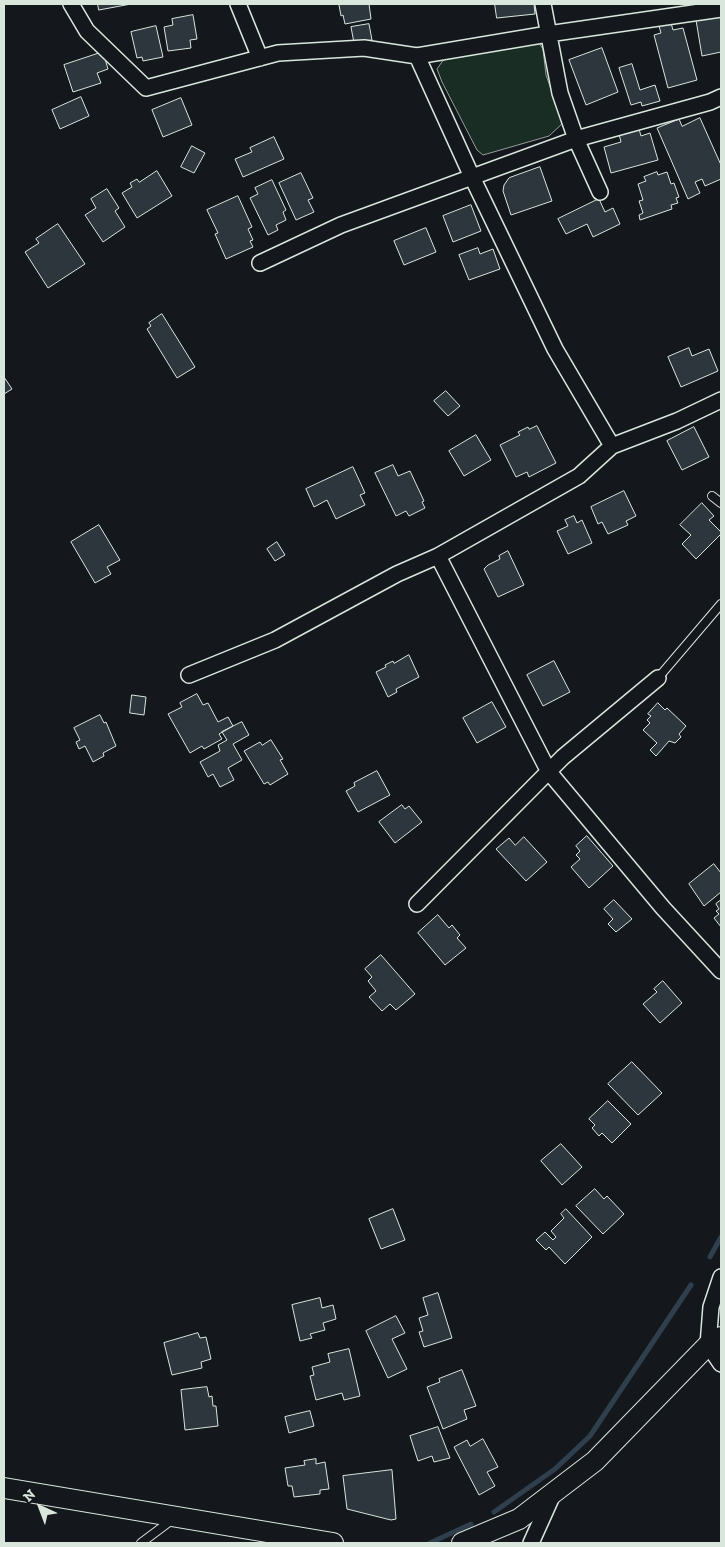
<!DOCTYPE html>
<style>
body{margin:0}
#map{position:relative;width:725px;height:1547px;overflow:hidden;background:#14181c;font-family:"Zilla Slab",serif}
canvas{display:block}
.frame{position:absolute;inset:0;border:5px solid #d8e6dc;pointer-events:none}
.north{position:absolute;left:15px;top:1482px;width:50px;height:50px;-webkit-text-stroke:4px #14181c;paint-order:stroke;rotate:317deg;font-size:14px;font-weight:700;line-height:20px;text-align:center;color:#d8e6dc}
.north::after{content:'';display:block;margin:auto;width:18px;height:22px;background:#d8e6dc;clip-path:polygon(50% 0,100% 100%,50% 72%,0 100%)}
</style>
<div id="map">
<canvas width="725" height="1547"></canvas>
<div class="frame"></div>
<div class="north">N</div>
</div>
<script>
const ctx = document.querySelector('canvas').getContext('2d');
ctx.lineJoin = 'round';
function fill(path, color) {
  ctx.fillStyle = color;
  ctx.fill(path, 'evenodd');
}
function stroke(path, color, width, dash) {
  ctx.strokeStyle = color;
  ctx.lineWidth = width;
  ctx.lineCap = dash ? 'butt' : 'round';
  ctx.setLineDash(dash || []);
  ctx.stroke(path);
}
const green = new Path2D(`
 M539 43 543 49 546 75 563 123 549 136 483 155 477 150 442 82 437 69 444 59Z`);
fill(green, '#1a2d24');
stroke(green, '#939e99', 1);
stroke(new Path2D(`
 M710 1257 721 1237
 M494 1512 555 1469 590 1436 691 1285
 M430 1543 471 1524`), '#2f3f4d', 5);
const building = new Path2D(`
 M98 4H131L99 10Z
 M343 4H369L371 19 345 24 343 15 341 16 339 5Z
 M495 4H534L535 14 497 18Z
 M193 15 197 39 190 40 191 48 168 51 164 27 173 25 172 19Z
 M721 15V52L702 56 696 20Z
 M671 23 673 30 683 28 697 80 668 88 654 35 661 33 659 26Z
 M369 24 372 40 354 43 351 27Z
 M156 26 163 57 143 61 142 57 137 58 131 32Z
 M602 48 618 92 586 105 569 60Z
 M103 52 108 69 97 73 101 83 73 92 64 65Z
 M632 64 640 90 655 85 660 101 642 106 641 102 631 105 619 68Z
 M81 97 89 116 60 129 52 110Z
 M181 98 192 125 163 137 152 110Z
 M700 118 721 165V179L705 186 702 179 695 182 700 193 688 199 657 128 679 119 682 126Z
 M639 129 641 136 650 133 658 160 611 173 604 147 621 142 619 134Z
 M274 137 284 159 243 177 235 159 252 152 250 148Z
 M192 146 205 153 194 173 181 167Z
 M540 167 552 201 511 215 503 191 504 185 509 178Z
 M157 171 172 196 137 218 122 193 132 187 130 183 137 179 139 182Z
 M657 172 658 175 667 172 671 184 674 183 679 197 676 198 678 203 671 205 672 209 640 220 639 215 643 213 639 201 643 200 638 184 646 181 644 177Z
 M301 173 313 198 308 200 314 212 296 220 279 183Z
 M272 180 286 210 283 212 286 220 276 225 278 230 268 235 250 198 258 194 255 188Z
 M107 189 119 208 115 211 125 227 103 242 85 215 96 208 91 199Z
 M238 196 252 227 248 229 253 240 250 241 253 247 226 259 215 234 218 233 207 210Z
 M599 199 605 212 613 208 620 224 593 237 587 224 566 234 558 219Z
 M471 205 481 231 453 242 443 216Z
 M58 224 85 264 48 288 25 252 39 243 36 239Z
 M426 228 436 252 404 265 394 241Z
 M478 248 480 254 493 249 500 269 469 280 459 255Z
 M162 314 195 367 177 378 147 329 151 326 149 323Z
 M689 348 692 356 709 349 718 371 681 387 668 357Z
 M4 377 12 389 4 394Z
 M446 391 460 406 448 416 434 401Z
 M537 426 556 463 529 477 527 472 516 477 500 445 520 435 518 432 528 427 529 429Z
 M694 427 709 457 682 470 667 441Z
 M476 435 491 460 464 476 449 451Z
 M393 465 398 476 410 471 424 501 422 502 425 508 409 516 406 511 396 516 375 473Z
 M353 467 365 493 360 495 365 505 336 519 327 500 314 507 306 489Z
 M624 491 636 516 626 521 628 525 608 534 602 522 598 524 591 507Z
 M702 503 714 516 709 520 721 532V534L696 559 682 544 691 535 680 525Z
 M574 516 577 523 582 520 592 543 568 554 557 531 568 526 565 520Z
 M99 525 120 560 107 567 111 574 95 583 71 542Z
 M277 542 285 555 275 561 267 549Z
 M508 551 524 585 498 597 484 569 488 565 500 559 499 556Z
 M409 655 419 677 396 689 397 692 388 697 376 672 386 667 385 665 393 661 394 663Z
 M554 661 570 692 543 706 527 675Z
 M197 694 203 705 208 703 218 722 228 717 233 726 219 734 222 739 204 749 202 746 190 753 168 714 182 707 180 703Z
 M132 695 146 697 144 715 130 713Z
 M492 702 506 727 477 743 463 718Z
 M658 703 665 710 667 708 686 726 679 734 681 737 675 743 669 741 656 756 650 750 657 743 643 730 650 723 647 720 651 716 648 714Z
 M100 715 104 723 106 722 116 746 103 753 104 756 93 762 85 746 79 749 76 742 80 740 74 728Z
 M242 722 249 735 233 744 242 760 228 768 234 780 220 787 213 774 208 777 200 762 220 751 218 745 227 740 222 732Z
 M271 740 283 759 280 760 288 774 270 785 268 782 264 784 244 751 260 742 262 745Z
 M377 771 390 795 358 812 346 791 355 786 354 783Z
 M402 805 405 809 409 806 422 822 395 843 379 822Z
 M587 836 613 866 589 888 571 867 580 859 576 855 580 851 576 846Z
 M524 837 547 862 526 881 496 849 509 838 515 845Z
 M714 864 721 873V892L704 906 689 884Z
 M614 900 632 919 616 932 608 924 613 919 604 909Z
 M721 900V927L714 918 719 914 716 911 719 909 716 904Z
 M438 915 449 928 452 925 460 935 457 938 466 948 445 965 418 933Z
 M381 955 415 994 396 1010 390 1004 382 1011 369 997 376 991 368 981 372 977 365 969Z
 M663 981 682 1003 660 1023 643 1004 657 992 654 989Z
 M632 1062 662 1093 638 1115 608 1084Z
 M608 1101 631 1124 612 1143 602 1133 599 1136 592 1128 595 1125 589 1119Z
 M561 1144 582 1167 562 1185 541 1161Z
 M595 1189 604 1199 607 1196 624 1214 603 1234 576 1206Z
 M393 1209 405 1240 381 1249 369 1219Z
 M566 1209 592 1237 565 1264 549 1247 546 1250 536 1240 545 1232 553 1240 556 1237 551 1231 564 1218 561 1214Z
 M438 1293 452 1338 424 1347 419 1332 423 1331 419 1318 428 1315 423 1298Z
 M320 1298 322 1308 333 1305 336 1319 323 1323 325 1330 310 1334 312 1338 300 1341 292 1305Z
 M396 1316 405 1333 392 1339 407 1369 388 1378 366 1331Z
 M198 1333 200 1338 206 1337 211 1359 201 1362 202 1368 172 1375 164 1343Z
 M349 1349 360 1396 344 1400 342 1393 316 1400 310 1376 314 1375 312 1367 330 1362 328 1354Z
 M462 1370 476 1406 464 1410 467 1419 443 1429 427 1387 440 1382 439 1379Z
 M207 1387 209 1397 212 1396 213 1406H216L218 1426 185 1430 181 1390Z
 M310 1411 314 1426 289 1433 285 1417Z
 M438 1427 450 1458 434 1462 432 1456 418 1461 410 1436Z
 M483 1439 498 1467 487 1472 495 1486 479 1495 454 1447 467 1440 470 1446Z
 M316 1459V1464L325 1462 329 1489 320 1490V1494L294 1497 292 1486H288L285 1468 305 1465 304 1461Z
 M392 1470 396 1519 391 1520 347 1509 343 1476Z`);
fill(building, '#2c363c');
stroke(building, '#d8e6dc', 1);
const service = new Path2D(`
 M712 496 721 503
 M658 678 721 604
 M141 1543 173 1519`);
const minor = new Path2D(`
 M71 4 87 31 146 88 278 53 364 48 417 56 548 34 721 9
 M238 4 260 58
 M543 4 560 93 576 139 600 192
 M417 56 472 177 555 349 612 446
 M260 263 341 225 576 139 710 102 721 97
 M438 556 549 772 663 908 721 971
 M189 675 275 640 397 574 438 556 579 476 612 446 677 421 721 400
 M417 904 563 757 658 678
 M721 1277 711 1307 708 1345 721 1364
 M531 1543 554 1492`);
const tertiary = new Path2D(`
 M4 1488 333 1543
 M462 1543 519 1519 595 1461 708 1345 721 1337`);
stroke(service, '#d8e6dc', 10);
stroke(minor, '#d8e6dc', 18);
stroke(tertiary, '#d8e6dc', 22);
stroke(service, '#14181c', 8);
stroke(minor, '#14181c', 15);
stroke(tertiary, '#14181c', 20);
</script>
